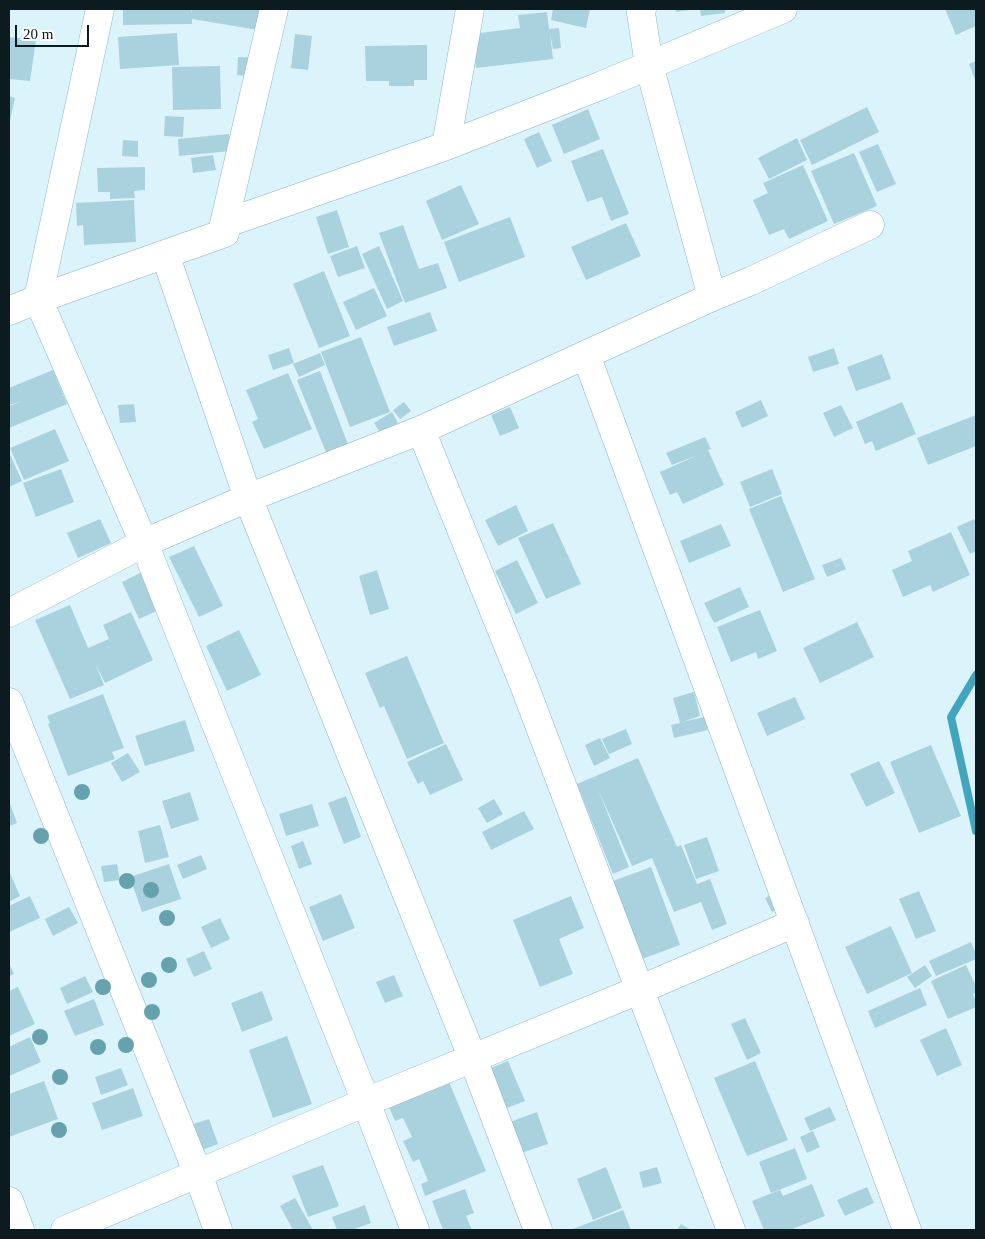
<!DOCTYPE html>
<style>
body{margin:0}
#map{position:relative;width:985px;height:1239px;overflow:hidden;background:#dbf4fb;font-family:Georgia,serif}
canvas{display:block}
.frame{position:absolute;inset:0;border:10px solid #0b1b1f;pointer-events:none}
.scale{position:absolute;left:15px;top:25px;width:74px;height:22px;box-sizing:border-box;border:2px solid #0b1b1f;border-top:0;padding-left:6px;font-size:15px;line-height:18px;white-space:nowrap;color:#0b1b1f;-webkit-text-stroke:4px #fcfcfc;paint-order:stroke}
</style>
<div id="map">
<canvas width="985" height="1239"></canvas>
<div class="frame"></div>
<div class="scale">20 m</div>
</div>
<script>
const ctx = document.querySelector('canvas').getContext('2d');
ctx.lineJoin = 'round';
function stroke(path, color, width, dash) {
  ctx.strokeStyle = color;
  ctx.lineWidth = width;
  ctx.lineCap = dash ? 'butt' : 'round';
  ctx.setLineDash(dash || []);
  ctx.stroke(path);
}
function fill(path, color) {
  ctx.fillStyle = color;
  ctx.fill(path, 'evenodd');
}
stroke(new Path2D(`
 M976 675 951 717 976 831`), '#40a6be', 8);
fill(new Path2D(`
 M123 9H191L192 13V9H268L264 31 192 19V24L123 25Z
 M553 9H590L586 28 551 20Z
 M676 9H689V10L676 12Z
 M700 9H725V13L701 16Z
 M945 9H976V26L956 35Z
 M547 12 549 29 559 28 561 48 553 49 550 33 553 59 476 68 472 34 520 28 518 15Z
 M177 33 179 65 120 69 118 37Z
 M295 34 312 36 308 70 291 68Z
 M9 37 36 40 30 81 9 79Z
 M427 45V80H414V86H389V81H366L365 46Z
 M238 57 258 58 257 77 237 75Z
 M976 61V82L969 64Z
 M220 66 221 109 173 110 172 67Z
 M9 96 15 98 10 121H9Z
 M867 107 879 132 812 165 800 140Z
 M588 109 600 139 564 154 552 125Z
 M165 116 184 117 183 137 164 136Z
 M539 132 552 161 537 168 524 139Z
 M229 134 231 151 179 156 178 139Z
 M797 138 807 160 769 179 758 158Z
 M123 140 138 141V157L122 156Z
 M878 144 896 184 877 192 859 152Z
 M603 149 629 214 611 221 602 197 587 202 571 161Z
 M854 153 877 206 834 224 811 171Z
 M213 155 216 170 193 173 191 158Z
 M803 165 828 221 789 239 784 229 769 235 753 200 768 193 763 183Z
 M145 167V190L134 191 135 198 110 199V192H98L97 168Z
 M461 185 479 224 442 240 426 201Z
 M134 200 136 242 84 245 83 225 77 226 76 203Z
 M337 210 349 247 328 254 316 217Z
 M510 217 525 257 459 282 444 242Z
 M626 223 641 256 586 280 571 247Z
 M403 225 419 269 438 263 447 288 405 303 379 233Z
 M357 246 365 268 338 277 330 256Z
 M379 246 403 301 387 309 362 254Z
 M324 271 350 336 319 348 293 284Z
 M374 288 387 316 356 330 343 302Z
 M430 312 437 331 394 346 387 327Z
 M361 337 390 412 350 427 321 352Z
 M289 348 294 363 273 370 268 355Z
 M834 348 839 364 813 372 808 357Z
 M320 353 325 365 299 377 293 364Z
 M882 354 891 379 856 391 847 367Z
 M53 370 67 404 9 428V406L23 401 9 405V388Z
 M320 371 349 447 327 455 297 380Z
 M288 373 312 429 264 449 252 422 258 419 246 390Z
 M761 400 768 416 742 428 735 412Z
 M404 402 411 411 400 419 393 410Z
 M902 402 916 434 876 451 872 441 865 444 856 422Z
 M134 404 136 422 120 423 118 405Z
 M841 405 853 428 834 437 823 413Z
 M510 407 519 428 500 436 491 415Z
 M392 412 398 423 380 433 374 423Z
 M976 415V446L928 465 917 438Z
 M55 429 69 461 24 480 10 448Z
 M705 437 711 449 708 450 724 485 683 504 677 492 670 495 660 472 698 455 672 465 666 453Z
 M9 452 22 481 9 487Z
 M61 469 74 502 36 517 23 483Z
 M772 469 782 494 750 507 740 482Z
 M781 496 815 579 783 592 749 509Z
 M516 505 528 531 498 546 485 520Z
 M100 519 111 543 78 558 67 533Z
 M974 519 976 523V551L970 554 957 527Z
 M553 523 581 584 546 599 518 538Z
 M721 524 731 546 689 563 680 541Z
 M951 532 970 575 933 592 930 585 903 597 892 570 912 561 908 551Z
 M194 546 223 606 199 617 169 557Z
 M841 558 846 569 827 577 822 565Z
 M517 560 538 603 516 614 495 571Z
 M377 570 389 609 370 615 359 576Z
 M144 571 161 609 139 619 122 582Z
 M740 587 749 607 714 623 704 603Z
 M70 605 88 648 109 639 103 625 131 612 153 660 105 683 95 663 104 685 70 699 35 620Z
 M760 610 777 651 758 659 756 652 731 662 717 627Z
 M857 622 874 657 820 683 803 648Z
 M239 630 261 675 227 691 206 646Z
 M407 656 444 743 407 759 384 706 380 708 365 673Z
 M694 692 700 716 682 722 705 717 708 730 674 738 671 725 680 723 673 698Z
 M103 694 124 748 112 752 115 759 68 776 48 724 50 723 47 716Z
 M795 697 805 719 767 736 757 713Z
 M185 720 195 751 145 766 135 736Z
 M626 729 632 744 609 754 602 739Z
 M600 738 610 758 594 766 585 745Z
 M446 744 463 780 430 795 423 781 418 784 407 762Z
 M931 745 961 816 919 833 890 762Z
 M128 753 140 772 122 782 111 763Z
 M638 758 677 847 681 845 697 884 710 879 727 924 712 930 701 902 674 912 652 858 632 866 598 789 629 867 613 874 577 784Z
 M879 761 895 793 866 807 850 774Z
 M190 792 199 820 171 829 162 801Z
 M346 796 361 837 344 844 328 803Z
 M494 799 503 814 487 823 478 808Z
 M9 801 17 823 9 826Z
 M312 804 319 826 286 836 279 814Z
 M524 811 534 829 491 850 482 832Z
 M160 825 169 857 145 863 138 831Z
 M707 837 719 871 696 879 684 845Z
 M303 841 312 864 299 869 291 846Z
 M201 855 207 869 183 879 177 865Z
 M117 864 120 880 104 882 101 866Z
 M169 864 181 899 142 912 130 877Z
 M651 867 680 945 642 959 613 881Z
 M9 871 20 896 9 902Z
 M779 891 787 905 772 912 765 898Z
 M919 891 936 931 916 939 899 899Z
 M341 894 355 928 323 941 309 907Z
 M30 896 40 918 9 932V906Z
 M571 896 584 928 559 939 573 974 540 987 513 920Z
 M69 907 78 923 53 936 45 919Z
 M220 918 230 939 211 948 201 927Z
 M891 926 912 973 867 994 845 947Z
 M971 942 976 954V959L936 976 929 961Z
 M204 951 212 969 194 977 186 959Z
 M9 963 14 974 9 976Z
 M925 965 932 976 915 988 907 977Z
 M966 965 976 986V992L973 994 976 1001V1007L948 1019 931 981Z
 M394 975 403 996 385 1003 376 982Z
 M85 976 93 992 67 1004 60 988Z
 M18 987 35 1024 9 1036V991Z
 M920 988 927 1005 875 1028 868 1011Z
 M262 991 273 1020 242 1032 231 1003Z
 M94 999 104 1025 75 1036 64 1011Z
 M745 1018 761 1053 747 1060 731 1024Z
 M946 1028 962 1065 937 1076 920 1040Z
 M287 1036 312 1104 273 1118 249 1050Z
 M30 1037 41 1062 9 1076V1047Z
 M508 1061 525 1101 507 1108 491 1068Z
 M755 1061 788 1140 747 1156 714 1078Z
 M121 1068 128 1085 101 1095 95 1077Z
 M44 1081 58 1119 9 1137V1094Z
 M449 1082 486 1171 425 1196 421 1184 428 1181 419 1159 413 1162 403 1141 412 1137 403 1118 395 1121 389 1107Z
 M133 1088 143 1116 102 1130 92 1103Z
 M830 1107 836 1120 810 1131 804 1118Z
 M537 1112 548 1144 521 1153 510 1122Z
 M209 1119 218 1144 202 1150 193 1124Z
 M813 1131 820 1147 807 1153 800 1137Z
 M795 1148 807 1179 771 1193 759 1162Z
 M323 1165 339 1206 308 1217 292 1176Z
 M606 1167 622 1208 593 1220 577 1179Z
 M657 1167 662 1183 643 1188 639 1172Z
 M812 1184 825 1216 790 1230H764L752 1201 780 1190 783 1196Z
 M867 1187 874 1203 845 1216 837 1200Z
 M465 1189 474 1213 466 1216 472 1230H443L432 1201Z
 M295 1198 313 1230H293L280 1206Z
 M365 1205 371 1223 352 1230H337L332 1217Z
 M623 1210 631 1230H570Z
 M681 1224 691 1230H677Z`), '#a9d2de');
const minor = new Path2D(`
 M100 9 38 299 144 543 366 1102 415 1230
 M642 9 641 13 649 65 712 297
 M446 146 470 9
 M224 224 274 9
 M165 254 248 498 473 1059 538 1230
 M9 311 38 299 225 233 224 224 446 146 600 86 783 9
 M586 355 907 1230
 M421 430 524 685 731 1230
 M9 613 144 543 248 498 421 430 712 297 751 281 870 225
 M9 702 198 1174 218 1230
 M9 1201 20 1230
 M65 1230 366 1102 639 990 795 923`);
stroke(minor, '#8cb5c1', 29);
stroke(minor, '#fff', 28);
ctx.fillStyle = '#66a2ae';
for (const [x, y] of [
 [82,792],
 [41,836],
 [127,881],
 [151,890],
 [167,918],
 [169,965],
 [149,980],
 [103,987],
 [152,1012],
 [40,1037],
 [126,1045],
 [98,1047],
 [60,1077],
 [59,1130]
]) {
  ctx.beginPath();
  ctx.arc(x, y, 8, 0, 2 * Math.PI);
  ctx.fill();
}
</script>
